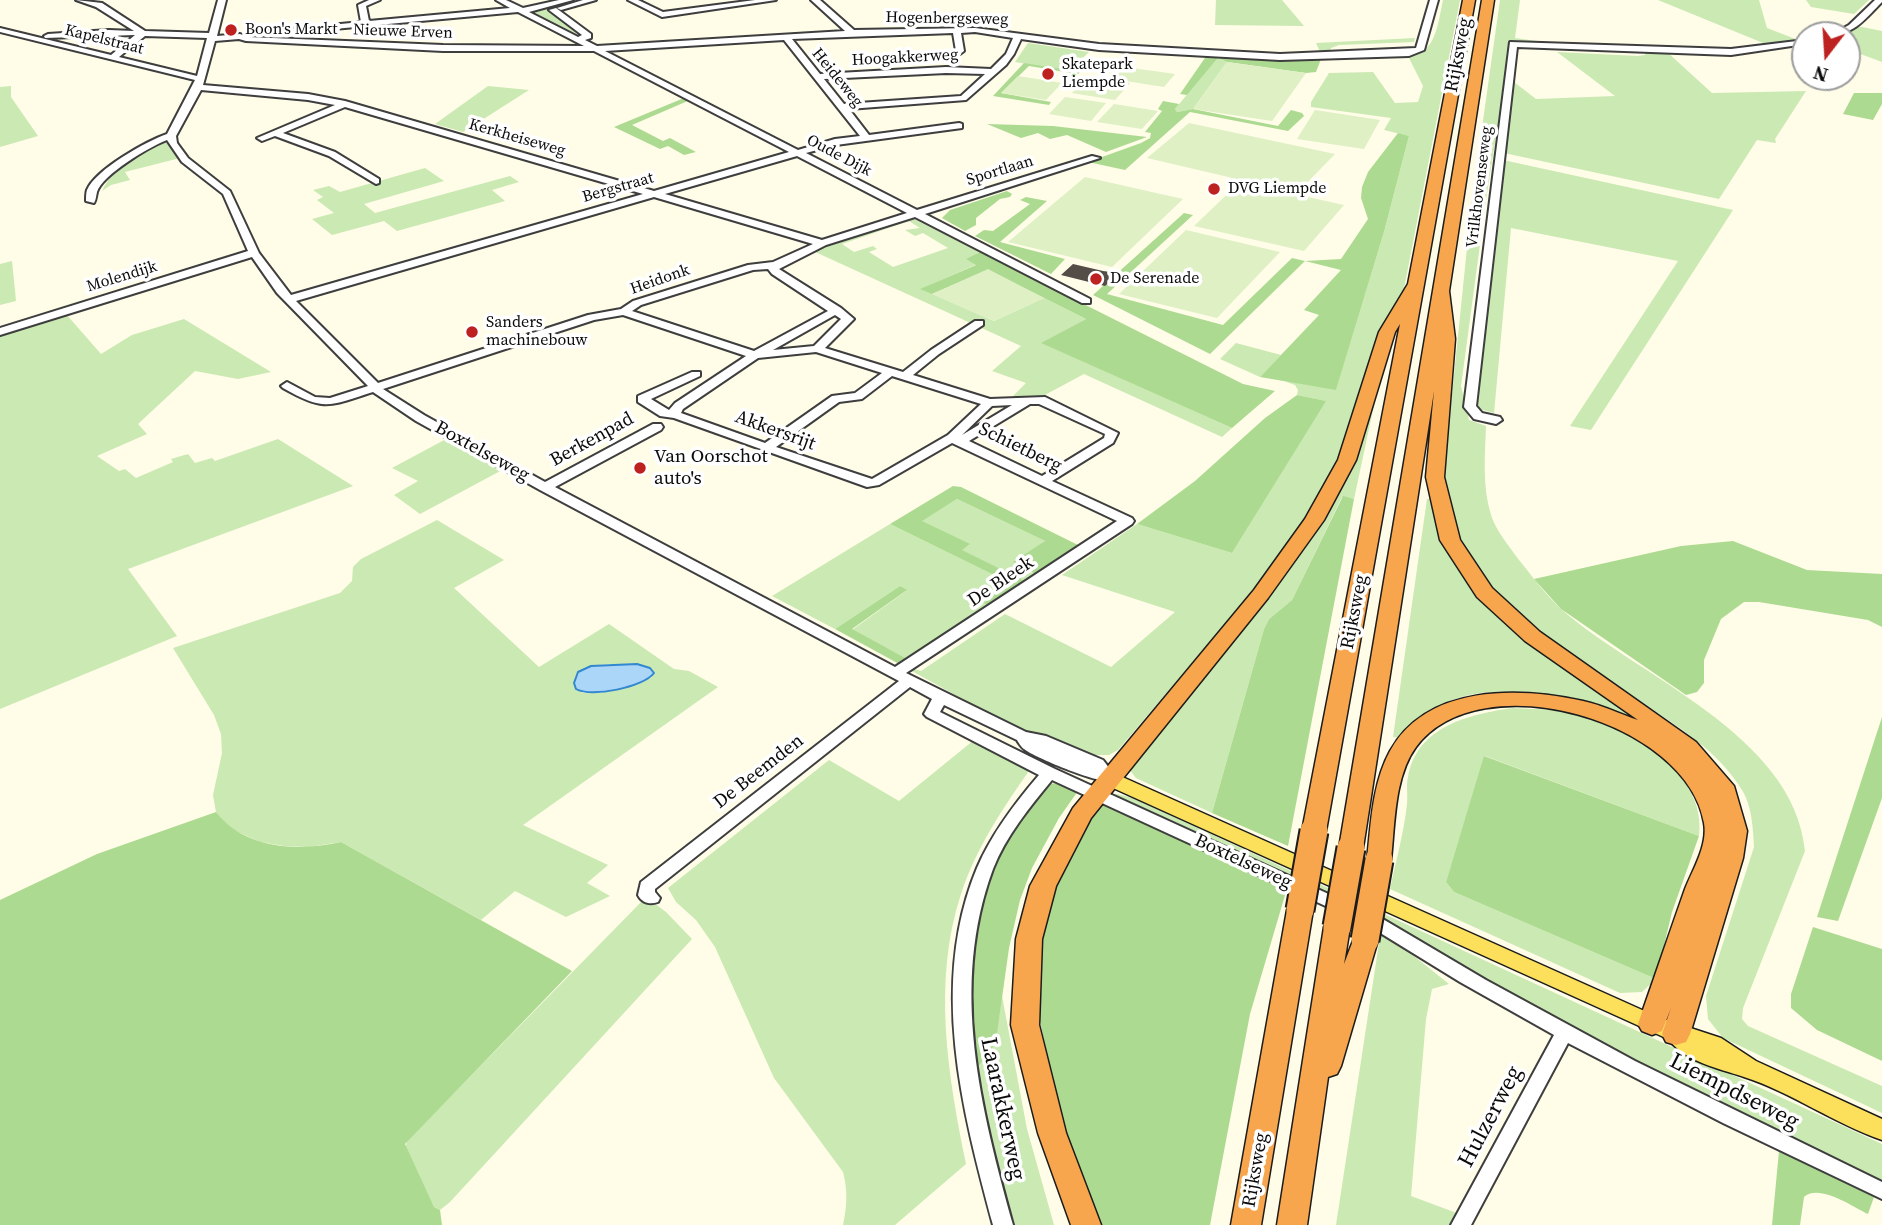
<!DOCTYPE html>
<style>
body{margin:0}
#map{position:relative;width:1882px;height:1225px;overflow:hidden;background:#fffce8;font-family:"Source Serif 4",serif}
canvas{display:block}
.north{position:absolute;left:1791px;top:21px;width:70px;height:70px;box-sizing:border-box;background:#fff;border:2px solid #9d9d9d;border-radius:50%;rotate:197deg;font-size:19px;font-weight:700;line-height:28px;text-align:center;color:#0b0b0b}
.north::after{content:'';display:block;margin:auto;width:24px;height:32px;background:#bd2220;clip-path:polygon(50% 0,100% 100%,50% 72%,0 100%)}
</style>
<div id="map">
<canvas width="1882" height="1225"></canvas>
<div class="north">N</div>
</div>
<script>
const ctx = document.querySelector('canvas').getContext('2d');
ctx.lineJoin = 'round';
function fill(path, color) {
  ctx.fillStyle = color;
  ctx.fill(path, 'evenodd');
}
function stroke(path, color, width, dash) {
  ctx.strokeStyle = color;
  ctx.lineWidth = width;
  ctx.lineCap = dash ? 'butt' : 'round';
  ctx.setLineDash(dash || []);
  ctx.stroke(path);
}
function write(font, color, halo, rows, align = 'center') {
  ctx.font = font + ' "Source Serif 4",serif';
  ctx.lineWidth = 7;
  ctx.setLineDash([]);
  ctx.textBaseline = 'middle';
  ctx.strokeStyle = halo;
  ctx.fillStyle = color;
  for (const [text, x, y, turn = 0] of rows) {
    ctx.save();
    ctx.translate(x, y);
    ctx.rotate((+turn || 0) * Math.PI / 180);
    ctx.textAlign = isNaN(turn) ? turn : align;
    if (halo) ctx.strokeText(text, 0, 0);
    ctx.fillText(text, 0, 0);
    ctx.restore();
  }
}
fill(new Path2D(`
 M573 0H591L550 10 581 36 529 10Z
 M1216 0H1282L1304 26 1215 25Z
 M1443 0H1460L1401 304 1361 417 1314 509 1257 593 1213 638 1118 750 1109 755H1092L1032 733 988 713 901 665 921 671 1005 614 1111 667 1175 612 1062 575 1137 524 1232 553 1325 401 1297 395 1298 390 1295 385 1284 381 1336 389 1384 232 1409 136 1384 130 1391 118 1311 107V102L1329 73 1373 72 1395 103 1418 102 1423 86 1408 56C1436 55 1438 23 1443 0Z
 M1500 0H1520L1515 38 1565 45 1511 40 1486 200 1461 386 1469 420 1486 426C1485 455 1482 486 1491 515 1496 531 1509 546 1519 560 1532 576 1545 594 1560 608 1637 677 1794 734 1805 851L1743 1008 1742 1019 1748 1026 1882 1086V1113L1723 1038 1708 1019 1706 996 1754 847C1753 828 1752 806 1742 790 1719 752 1678 726 1642 703 1560 649 1448 584 1444 473L1472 199Z
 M1658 0H1759L1767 28 1798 40 1768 45Z
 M1806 0H1869L1854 14 1811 7Z
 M1857 26 1882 31V62L1847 49 1845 35Z
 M1415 38 1414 42 1339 45 1331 48 1329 54H1321L1316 43Z
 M1028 43 1089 52 1069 71 1015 62Z
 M1647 51 1667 52 1712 93 1806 91 1775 139 1776 143 1757 140 1719 199 1504 153 1514 82 1536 99 1615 96 1557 52 1638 56 1645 55Z
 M1218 58 1227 62 1193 109 1177 112 1175 109Z
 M11 86V97L38 136 0 147V87Z
 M488 86 529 90 463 132 435 124Z
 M164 140 180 158 125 172 130 180 111 185 102 191C114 165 141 153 164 140Z
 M1503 160 1733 210 1591 430 1570 426 1678 261 1511 228 1494 413 1479 409 1475 389Z
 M425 168 444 181 364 204 375 213 510 176 519 182 492 190 505 201 397 231 384 221 332 235 312 219 334 213 317 200 323 197 313 190 329 186 340 192Z
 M914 219 980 252 967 259 977 264 921 289 994 321 1044 298 1086 319 1042 343 1232 428 1222 437 1084 374 1043 396 1012 397 1026 383 992 371 1021 346 813 251ZM909 221 920 228 905 230 915 236 923 233 948 248 893 267 869 252 877 249 873 246 854 252 842 244Z
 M12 261 16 301 0 305V264Z
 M66 314 101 354 132 335 184 319 271 372 238 379 195 371 138 424 147 434 97 456 119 471 125 469 136 478 173 462 171 459 188 454 195 463 212 458 215 461 278 439 353 486 128 569 177 636 0 709V336Z
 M1236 343 1281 355 1260 377 1220 359Z
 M1373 396H1376L1354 499 1342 497 1292 600 1269 619 1264 629 1212 813 1136 778 1129 769 1278 579Z
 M448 438 504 469 420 514 394 495 418 481 392 468Z
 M957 499 1045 541 1015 565 1037 575 1027 582 961 550 969 545 921 521Z
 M1427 499H1431L1441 534 1475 588 1660 731C1596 710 1493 665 1429 713 1419 720 1411 730 1402 738L1393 737Z
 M437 520 504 560 454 588 539 667 609 624 674 669 689 671 718 687 523 825 608 865 587 883 610 896 566 917 515 891 481 920 341 842 308 847 284 846 260 842 227 827 216 812 213 795 222 753 221 734 214 715 173 648 340 593 352 581 353 567 361 559ZM638 664 650 668 654 673 651 678 601 693H582L575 677C587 659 618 666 638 664Z
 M890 524 1010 583 991 607 909 660 852 630 906 591 900 586 835 629 772 596Z
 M1513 708C1540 709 1568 710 1594 719 1641 735 1707 778 1699 836L1485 756 1446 882 1454 892 1656 979 1642 992 1620 993 1390 889C1396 861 1404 832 1407 804 1408 795 1406 785 1408 777 1417 726 1470 714 1513 708Z
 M974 740 1031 768C1003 808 976 848 961 894 932 982 948 1076 966 1164L895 1225H843C847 1206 848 1191 843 1172L774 1078 715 947 696 920 676 902 668 888 829 760 899 801Z
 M1117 794 1133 798 1882 1144V1185L1782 1138 1499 990 1383 921 1110 796Z
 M646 897 666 912 692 939 450 1202 440 1210 434 1207 405 1150 407 1141Z
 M1381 930 1449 984 1432 989 1426 1019 1411 1196 1462 1215 1456 1225H1336Z
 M1002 996 1027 1129 1054 1225H1002L971 1076C997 1045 997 1034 1002 996Z`), '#cbe9b2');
fill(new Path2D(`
 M1207 55 1321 59 1316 72 1306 73 1227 62 1218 58 1187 95 1180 94Z
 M1024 63 1080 72 1069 83 1064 82 1071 73 1029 66 1001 93 1051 102 1049 105 993 96Z
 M1854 93H1882V104L1873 120 1843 114Z
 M684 98 690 100 632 125 663 141 670 138 696 152 684 155 668 146 660 149 614 127Z
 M1163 101 1179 104 1175 109 1177 112 1193 109 1278 126 1291 110 1302 113 1304 116 1288 131 1190 112 1125 170 1088 162 1141 143 1150 138 1151 133 1145 132 1162 111 1158 109Z
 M987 124 1053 126 1147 137 1106 152 1067 135 1050 139 1038 133 1021 138Z
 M1398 133 1409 136 1384 232 1336 390 1260 377 1319 315 1304 310 1341 270 1305 261 1210 354 1093 295 1184 213 1193 215 1107 294 1223 325 1292 258 1305 261 1341 259 1368 219 1361 198 1362 187 1368 172Z
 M1007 191 1012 194 1010 197 1000 199 976 218V225L965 231 942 218 950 210Z
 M1026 197 1047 201 1000 242 1065 259 1051 274 975 236 984 230 993 231 1030 204 1020 200Z
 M980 252 1243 384 1275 391 1232 428 1041 343 1086 319 988 270 932 294 920 289 976 265 966 259Z
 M1297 395 1326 401 1232 553 1137 524 1195 481 1265 418Z
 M953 486 961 487 1080 546 1037 575 1013 562 1045 541 957 499 922 521 970 544 962 550 1027 582 991 607 984 603 1010 583 890 524Z
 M1343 496 1354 499 1288 846 1212 813 1264 629 1269 619 1292 600Z
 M1733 541 1807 570 1882 574V627L1868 620 1759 602H1744L1721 619 1704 660V683L1697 692 1686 695 1561 609 1534 579 1681 546Z
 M900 586 907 590 852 629 909 660 901 665 835 629Z
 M1882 717V798L1838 921 1817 917Z
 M1484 756 1699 836 1672 912 1656 979 1454 892 1446 882Z
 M1061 783 1078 791 1059 818 1032 868 1020 900 1009 948 996 1041 988 1055 971 1075C962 996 968 898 1012 828 1021 813 1033 799 1044 784Z
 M1102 803 1288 885 1250 1014 1210 1225H1093L1061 1124 1035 996 1040 952 1050 906 1061 875 1086 826Z
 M216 812C244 849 298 852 341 842L572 971 405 1144 434 1207 440 1210 442 1225H0V900L97 854Z
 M1813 927 1882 949V1061L1817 1030 1791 1008V994Z
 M1779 1151 1874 1197 1868 1214C1853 1207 1819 1183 1804 1197L1800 1225H1772Z`), '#adda91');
fill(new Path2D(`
 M1227 62 1306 73 1272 121 1193 109Z
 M1125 67 1175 74 1164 87 1113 79Z
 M1018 76 1062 83 1046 100 1001 93Z
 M1087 77 1130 83 1115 100 1072 93Z
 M1065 97 1106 103 1091 121 1049 114Z
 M1114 104 1158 111 1142 129 1097 122Z
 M1315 110 1380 120 1364 149 1297 139Z
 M1189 123 1335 154 1297 193 1147 158Z
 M1085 177 1183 199 1112 267 1008 242Z
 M1240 182 1344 205 1304 251 1194 226Z
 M1186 230 1280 252 1217 318 1119 294Z
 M988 269 1044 298 994 321 932 294Z`), '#def0c4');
const water = new Path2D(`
 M637 664 650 668 654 673C644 687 591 698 576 689L574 683 578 672 591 666Z`);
fill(water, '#abd6f8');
stroke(water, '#3187d0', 2);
fill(new Path2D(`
 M1073 264 1103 271 1119 273 1105 286 1061 275Z`), '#534c47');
const minor = new Path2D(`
 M76 0 102 3 145 31 209 33 218 0H226L217 36 240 34 248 37 443 45 584 46 518 12 269 35 265 33 269 31 361 22 358 5 369 0H380L366 6 369 21 510 8 496 0H506L523 8 559 0H573L529 12 578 37 582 35 549 10 556 8 591 34V38L585 40 597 46 845 31 811 0H820L854 30 975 28 1099 44 1280 54 1416 48 1430 0H1438L1424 50 1409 56 1280 60 1099 50 1021 39 1014 54 1006 65 966 100 849 109 869 135 959 123 962 124V128L836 145 806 153 917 210 1092 156 1100 158 925 214 1090 299V303H1082L915 217 826 245 779 269 841 308 854 319 825 348 903 372 931 350 975 321H983V325L939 354 913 375 990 399 1045 397 1118 433 1113 443 1052 481 1132 518 1134 521 1132 524 906 673 1026 732 1046 736 1103 760 1117 778 1115 782C1102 785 1035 758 1024 749 1022 748 1018 742 1017 740L944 705 940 712 1055 769 1381 918 1486 980 1635 1061 1882 1182V1199L1723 1123 1568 1043 1471 1225H1451L1554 1035 1460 982 1369 926 1052 780C1029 808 1006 836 993 869 949 987 981 1109 1013 1225H993C962 1110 929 983 977 868 992 833 1015 803 1039 775L927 717 924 714 932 699 910 687 655 889V892L660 898 658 902C650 905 642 903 638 895L641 882 899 681 540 490 416 421 373 392C329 406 325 412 283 388L281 386 287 382 315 397 330 398 368 386 277 293 252 257 0 335V328L248 251 223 194 182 162 167 140C149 147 102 175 97 192 96 196 96 200 94 203L86 201C86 197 86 193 87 190 96 169 147 141 167 134L195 80 0 32V28L111 55 135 35 45 38 44 36 48 34 109 30 134 31 96 7ZM975 32 1013 38 1006 54 991 69 946 67 820 74 792 39 953 33 956 51 960 54 964 51 961 33ZM145 36 207 38 197 76 119 57ZM239 39 246 41 443 51H594L789 152 654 191 345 101 308 94 203 85 215 41ZM784 40 860 136 835 139 798 150 605 51ZM946 73 985 74 961 96 844 104 824 79ZM201 90 308 100 335 105 257 138 262 141 275 136 329 156 376 184 379 183V179L335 152 283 133 345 107 643 194 291 295 259 253 230 191 188 158 177 143 176 136ZM797 156 907 213 822 240 665 194ZM654 197 813 244 773 262 748 265 633 301 621 309 588 315 378 383 296 301ZM768 269 772 274 828 311 754 351 632 311 641 305 753 270ZM623 315 746 356 675 403 669 410 651 399 700 376V372H692L638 396V402L660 416 674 418 867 487 879 485 952 443 1117 521 895 667 555 487 661 430 663 427 661 424H653L545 482 424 415 383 389 594 320ZM835 315 841 319 814 346 773 350ZM816 352 882 373 855 393 832 396 765 443 681 413 683 409 758 358ZM892 376 981 404 948 435 872 479 776 447 839 402 862 399ZM1030 404H1039L1105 434 1104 438 1042 476 969 441ZM1012 405 962 435 992 406Z
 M583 0H596L561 10 557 8Z
 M628 0H638L663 12 755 0H776L662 17Z
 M1875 0H1882V2C1867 17 1854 35 1831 35L1849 25Z
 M1805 40V44L1731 55 1517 47 1476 406 1482 413 1500 417 1502 420 1496 424 1474 419 1464 407 1510 42 1731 49Z`);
const major = new Path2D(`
 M1109 771 1660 1018 1721 1038 1756 1061 1882 1119V1140C1835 1124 1791 1092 1744 1077 1717 1068 1686 1062 1668 1039L1102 783 1099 778 1102 773Z`);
const highway = new Path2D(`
 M1463 0H1475L1326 831 1323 837 1314 839 1305 837 1302 831 1400 324 1395 332 1356 460 1324 520 1268 598 1091 818 1056 886 1042 939 1039 1025 1066 1133 1101 1225H1071L1038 1133 1011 1025 1016 939 1030 886 1073 808 1254 590 1305 519 1338 460 1379 332 1408 284Z
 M1482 0H1494L1449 291 1455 339 1444 477 1460 540 1492 588 1540 632 1696 742 1734 786 1747 831 1743 858 1690 1034 1686 1042 1676 1045 1666 1042 1662 1034 1671 1008 1662 1031 1652 1035 1642 1031 1638 1024C1654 979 1669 934 1685 889 1693 869 1708 845 1704 823 1687 721 1480 661 1416 747 1394 777 1395 825 1391 860L1388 866 1379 869 1370 866 1367 860C1371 824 1372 784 1390 751 1427 684 1519 687 1583 701 1602 705 1620 714 1638 720L1525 641 1477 597 1440 540 1426 477 1434 391 1363 848 1360 854 1351 857 1342 854 1339 848Z
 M1300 901 1309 903 1313 910 1261 1225H1231L1287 910 1291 903Z
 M1337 918 1346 920 1350 927 1344 964 1356 933 1365 930 1374 933 1378 940 1341 1066 1337 1074 1328 1077 1307 1225H1277L1324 927 1328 920Z`);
stroke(minor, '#3e3e3e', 4);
stroke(major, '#1c1c1c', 3);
stroke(highway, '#1c1c1c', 3);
fill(minor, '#fff');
fill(major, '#fcdf5b');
fill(highway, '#f8a64d');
const highwayBridge = new Path2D(`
 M1300 910 1314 831
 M1337 927 1351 848
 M1365 940 1379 860`);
stroke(highwayBridge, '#1c1c1c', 31, []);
stroke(highwayBridge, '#f8a64d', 27);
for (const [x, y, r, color] of [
 [231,30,7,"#bd2220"],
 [1048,74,7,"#bd2220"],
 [1214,189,7,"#bd2220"],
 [1096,279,7,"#bd2220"],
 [472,332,7,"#bd2220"],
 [640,468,7,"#bd2220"]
]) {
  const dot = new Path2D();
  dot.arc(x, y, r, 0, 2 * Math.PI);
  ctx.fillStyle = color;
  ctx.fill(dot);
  stroke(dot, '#fff', 2.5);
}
write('16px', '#0b0b0b', '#fff', [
 ["Hogenbergseweg",947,19,1],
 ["Nieuwe Erven",403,32,2],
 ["Kapelstraat",104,40,14],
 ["Hoogakkerweg",905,58,-3],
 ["Heideweg",837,78,51],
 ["Kerkheiseweg",517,138,16],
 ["Oude Dijk",839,156,28],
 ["Sportlaan",1000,171,-17],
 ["Vrilkhovenseweg",1480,187,-83],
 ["Bergstraat",618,188,-16],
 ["Molendijk",122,277,-17],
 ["Heidonk",660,280,-19]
]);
write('16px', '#0b0b0b', '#fff', [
 ["Boon's Markt",245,30],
 ["Skatepark",1062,65],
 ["Liempde",1062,83],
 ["DVG Liempde",1228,189],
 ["De Serenade",1110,279],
 ["Sanders",486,323],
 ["machinebouw",486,341]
], 'left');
write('19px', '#0b0b0b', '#fff', [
 ["Rijksweg",1459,55,-79],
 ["Akkersrijt",775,431,20],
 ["Berkenpad",592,440,-29],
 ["Schietberg",1020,448,26],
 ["Boxtelseweg",482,452,29],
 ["De Bleek",1001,582,-34],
 ["Rijksweg",1355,612,-79],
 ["De Beemden",759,772,-38],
 ["Boxtelseweg",1243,862,25],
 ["Rijksweg",1256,1170,-80]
]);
write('19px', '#0b0b0b', '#fff', [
 ["Van Oorschot",654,457],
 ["auto's",654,479]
], 'left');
write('23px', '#0b0b0b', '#fff', [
 ["Liempdseweg",1734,1092,27],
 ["Laarakkerweg",1002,1109,78],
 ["Hulzerweg",1491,1117,-62]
]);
</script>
